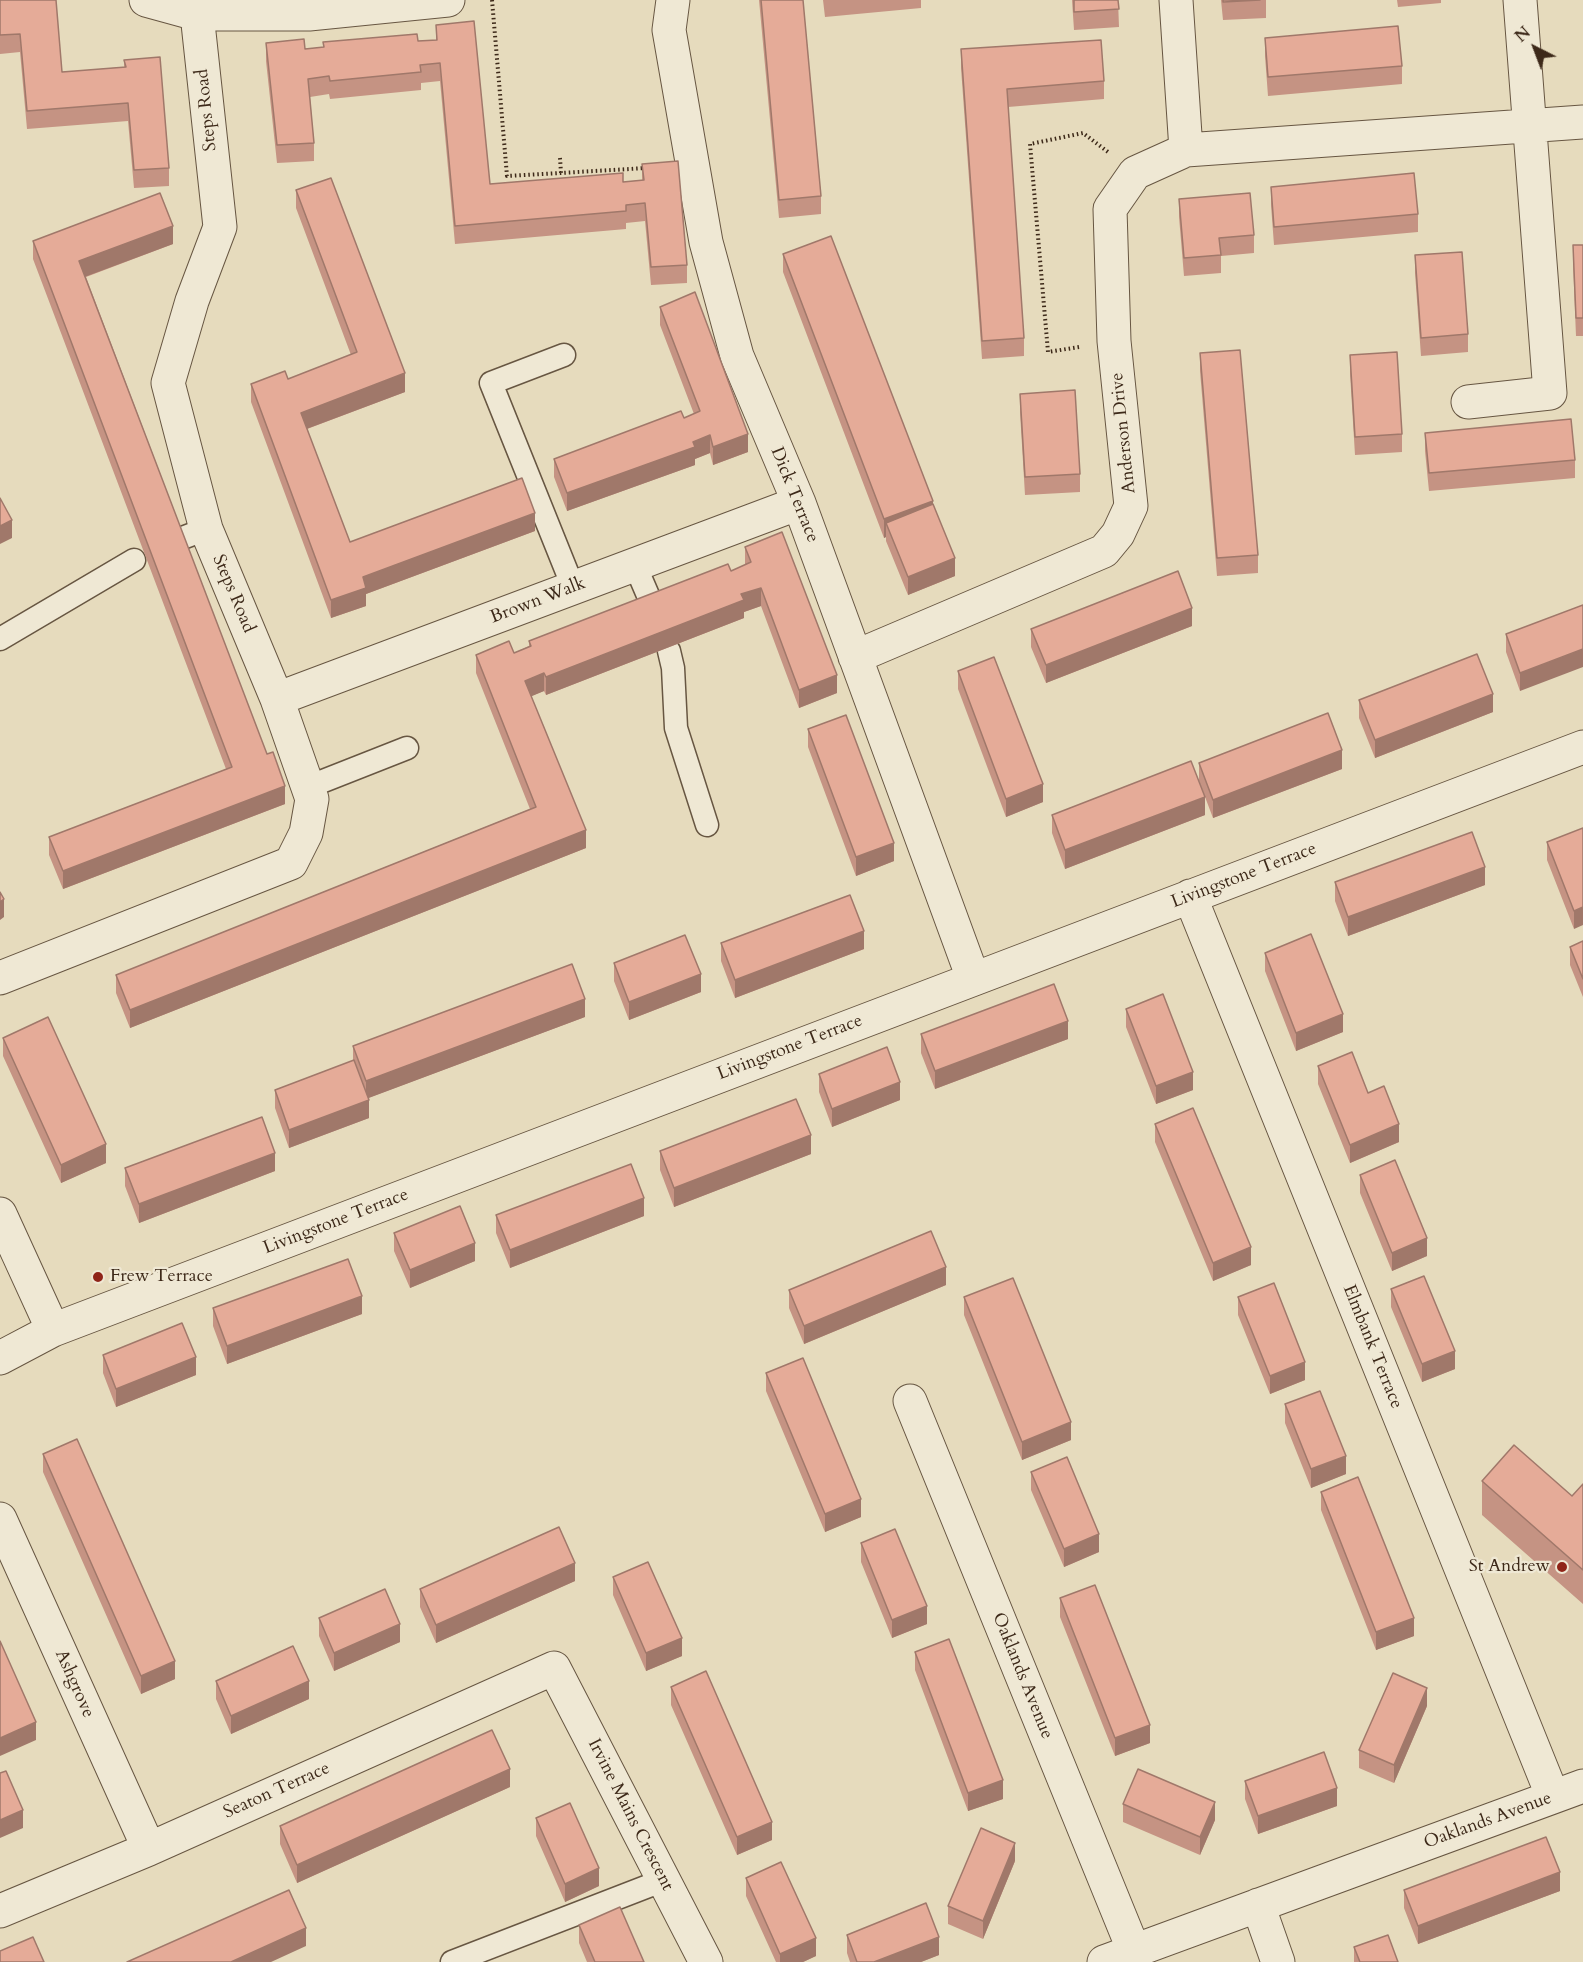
<!DOCTYPE html>
<style>
body{margin:0}
#map{position:relative;width:1583px;height:1962px;overflow:hidden;background:#e6dbbd;font-family:Cardo,serif}
canvas{display:block}
.north{position:absolute;left:1505px;top:18px;width:60px;height:60px;-webkit-text-stroke:4px #efe8d4;paint-order:stroke;rotate:318deg;font-size:16px;font-weight:700;line-height:24px;text-align:center;color:#3d2919}
.north::after{content:'';display:block;margin:auto;width:21px;height:27px;background:#3d2919;clip-path:polygon(50% 0,100% 100%,50% 72%,0 100%)}
</style>
<div id="map">
<canvas width="1583" height="1962"></canvas>
<div class="north">N</div>
</div>
<script>
const ctx = document.querySelector('canvas').getContext('2d');
ctx.lineJoin = 'round';
function stroke(path, color, width, dash) {
  ctx.strokeStyle = color;
  ctx.lineWidth = width;
  ctx.lineCap = dash ? 'butt' : 'round';
  ctx.setLineDash(dash || []);
  ctx.stroke(path);
}
function fill(path, color) {
  ctx.fillStyle = color;
  ctx.fill(path, 'evenodd');
}
function write(font, color, halo, rows, align = 'center') {
  ctx.font = font + ' Cardo,serif';
  ctx.lineWidth = 4.5;
  ctx.setLineDash([]);
  ctx.textBaseline = 'middle';
  ctx.strokeStyle = halo;
  ctx.fillStyle = color;
  for (const [text, x, y, turn = 0] of rows) {
    ctx.save();
    ctx.translate(x, y);
    ctx.rotate((+turn || 0) * Math.PI / 180);
    ctx.textAlign = isNaN(turn) ? turn : align;
    if (halo) ctx.strokeText(text, 0, 0);
    ctx.fillText(text, 0, 0);
    ctx.restore();
  }
}
const lane = new Path2D(`
 M564 355 491 383 573 587
 M185 537 206 529
 M635 565 653 607
 M0 639 134 560
 M669 651 673 668 676 728 707 825
 M308 787 407 748
 M452 1962 664 1880`);
const street = new Path2D(`
 M146 0 197 14H309L448 0
 M673 0 669 30 706 242 737 356 799 503 973 978
 M1176 0 1186 150
 M1468 402 1550 393 1520 0
 M855 657 1104 551 1118 534 1131 506 1114 341 1110 209 1135 173 1186 150 1583 122
 M277 699 799 503
 M1190 896 1553 1797
 M0 978 291 863 306 833 312 799 277 699 206 529 168 383 192 301 220 227 197 14
 M0 1214 53 1330
 M0 1358 53 1330 1583 747
 M910 1401 1134 1951
 M0 1519 149 1849
 M1258 1905 1278 1962
 M0 1911 149 1849 554 1668 706 1962
 M1104 1962 1583 1786`);
stroke(lane, '#675642', 25);
stroke(street, '#675642', 35);
stroke(new Path2D(`
 M492 0 507 176 647 168
 M560 158 561 173
 M1079 347 1048 352 1030 144 1083 133 1108 152`), '#3d2919', 4, [1.5, 3]);
stroke(lane, '#efe8d4', 22);
stroke(street, '#efe8d4', 33);
fill(new Path2D(`
 M0 0 62 72 124 67V60L169 168V186L134 188 128 121 27 129 20 52 0 54Z
 M759 0H803L821 196V214L779 218Z
 M823 0H921V8L825 17Z
 M1072 0H1118L1119 27 1074 30Z
 M1221 0H1266V18L1223 20Z
 M1397 0H1441V3L1398 7Z
 M436 25 490 184 623 182 642 180V164L687 265V283L651 285 645 221 626 223V229L455 244 440 81 421 83V90L330 99 329 94 310 97 314 143V161L277 163 266 61V43L305 49 323 47V42L418 41 436 40Z
 M1265 38 1402 66V84L1268 96 1265 56Z
 M961 49 1104 81V99L1008 107 1024 338V356L982 359 961 68Z
 M1271 187 1418 214V232L1274 245 1271 205Z
 M296 190 405 392 307 429 350 542 535 531 366 594V606L331 618 251 402V384L288 379 351 355 296 208Z
 M1179 199 1254 235V253L1221 256V273L1184 276 1179 217Z
 M33 241 173 244 86 277 285 804 63 889 49 855V837L226 769 33 259Z
 M1573 245H1583V336H1576L1573 263Z
 M783 254 933 505 955 576 908 595 886 541V537L884 538 783 272Z
 M1415 255 1468 334V352L1421 356 1415 273Z
 M660 307 748 452 713 465 710 453 695 459V465L567 511 554 477V459L684 418 694 414 660 325Z
 M1200 353 1258 555V573L1217 576 1200 371Z
 M1350 355 1402 434V452L1355 455 1350 373Z
 M1020 394 1080 474V492L1025 495 1020 412Z
 M1425 433 1575 460V478L1429 491 1425 451Z
 M745 547 837 693 799 708 761 606 744 612V618L546 695 544 691 531 696 586 848 130 1028 116 993V975L530 809 476 673V655L514 653 529 646V641L731 571 745 565Z
 M1583 605 1520 691 1506 652V634Z
 M1192 626 1046 683 1031 647V629Z
 M958 671 1043 802 1006 817 958 689Z
 M1359 700 1493 712 1375 758 1359 718Z
 M808 729 894 861 856 876 808 747Z
 M1199 763 1342 769 1213 818 1199 781Z
 M1052 815H1205L1065 869 1052 833Z
 M1583 828 1574 929 1547 860V842Z
 M1335 882 1485 885 1348 936 1335 901Z
 M1583 941V997L1570 965V947Z
 M721 943 864 949 735 998 721 961Z
 M1265 953 1343 1032 1296 1051 1265 971Z
 M614 963 701 992 629 1020 614 981Z
 M1126 1009 1193 1090 1156 1104 1126 1027Z
 M585 1017 368 1098 369 1118 289 1148 275 1108V1090L353 1061V1046Z
 M921 1034 1068 1039 935 1089 921 1053Z
 M3 1038 106 1163 61 1183 3 1056Z
 M1318 1066 1368 1093 1399 1142 1350 1163 1318 1084Z
 M819 1074 900 1100 832 1127 819 1092Z
 M1155 1124 1251 1265 1213 1281 1155 1142Z
 M660 1151 811 1154 674 1207 660 1170Z
 M125 1168 275 1171 139 1223 125 1186Z
 M1360 1175 1427 1256 1392 1271 1360 1193Z
 M496 1215 644 1216 510 1268 496 1233Z
 M394 1233 475 1261 410 1288 394 1251Z
 M946 1285 804 1344 789 1308V1290Z
 M1391 1289 1455 1369 1422 1382 1391 1307Z
 M964 1297 1071 1440 1022 1460 964 1315Z
 M1238 1297 1305 1380 1270 1394 1238 1315Z
 M213 1308 362 1314 227 1364 213 1326Z
 M103 1355 196 1375 116 1407 103 1373Z
 M766 1373 861 1517 825 1532 766 1391Z
 M1285 1404 1346 1474 1311 1488 1285 1423Z
 M43 1454 175 1679 141 1694 43 1472Z
 M1031 1472 1099 1552 1064 1567 1031 1490Z
 M1482 1481 1572 1496 1583 1484V1604L1482 1515Z
 M1321 1492 1414 1636 1376 1650 1321 1510Z
 M861 1543 927 1624 892 1638 861 1562Z
 M613 1577 682 1656 646 1671 613 1595Z
 M575 1581 436 1643 420 1607V1589Z
 M1060 1598 1150 1743 1115 1756 1060 1617Z
 M319 1618 400 1642 334 1671 319 1636Z
 M915 1652 1003 1799 968 1811 915 1670Z
 M216 1681 309 1699 231 1734 216 1699Z
 M671 1687 772 1840 737 1855 671 1705Z
 M1427 1706 1394 1783 1359 1768V1750Z
 M1245 1781 1337 1806 1258 1834 1245 1799Z
 M510 1787 297 1883 280 1844V1826Z
 M1123 1804 1215 1820 1200 1855 1123 1822Z
 M536 1818 599 1886 565 1902 536 1836Z
 M1015 1861 983 1939 948 1924V1906Z
 M746 1878 816 1956 803 1962H776L746 1896Z
 M1404 1890 1560 1891 1418 1944 1404 1908Z
 M579 1925 644 1962H587L579 1943Z
 M847 1935 939 1955 921 1962H850L847 1953Z
 M1354 1947 1398 1962H1354Z`), '#c59383');
fill(new Path2D(`
 M173 226V244L79 279V261Z
 M405 373V392L301 431V413Z
 M748 434V452L713 465V447Z
 M710 435V453L695 459V465L567 511V493Z
 M933 501V519L886 523V537L884 538V519Z
 M535 513V531L366 594V606L331 618V600L363 577Z
 M12 520V538L0 544V526Z
 M955 558V576L908 595V577Z
 M761 588V606L744 612V618L546 695V677L741 594Z
 M1192 608V626L1046 683V665Z
 M1583 649V667L1520 691V673Z
 M544 673V691L525 699V681Z
 M837 675V693L799 708V690Z
 M1493 694V712L1375 758V740Z
 M1342 750V769L1213 818V800Z
 M1043 784V802L1006 817V799Z
 M285 786V804L63 889V871Z
 M1205 797V815L1065 869V850Z
 M586 830V848L130 1028V1010Z
 M894 843V861L856 876V857Z
 M1485 867V885L1348 936V917Z
 M4 899V917L0 920V902Z
 M1583 907V925L1574 929V911Z
 M864 931V949L735 998V980Z
 M701 974V992L629 1020V1002Z
 M585 999V1017L366 1099V1081Z
 M1343 1014V1032L1296 1051V1033Z
 M1068 1021V1039L935 1089V1071Z
 M1193 1072V1090L1156 1104V1086Z
 M900 1082V1100L832 1127V1109Z
 M369 1100V1118L289 1148V1130Z
 M1399 1124V1142L1350 1163V1145Z
 M811 1135V1154L674 1207V1188Z
 M106 1144V1163L61 1183V1165Z
 M275 1153V1171L139 1223V1204Z
 M644 1198V1216L510 1268V1250Z
 M1427 1238V1256L1392 1271V1253Z
 M475 1243V1261L410 1288V1270Z
 M1251 1247V1265L1213 1281V1263Z
 M946 1267V1285L804 1344V1326Z
 M362 1296V1314L227 1364V1346Z
 M1455 1351V1369L1422 1382V1364Z
 M196 1357V1375L116 1407V1389Z
 M1305 1362V1380L1270 1394V1376Z
 M1071 1422V1440L1022 1460V1442Z
 M1346 1456V1474L1311 1488V1469Z
 M861 1499V1517L825 1532V1514Z
 M1099 1534V1552L1064 1567V1549Z
 M575 1563V1581L436 1643V1625Z
 M927 1606V1624L892 1638V1620Z
 M1414 1618V1636L1376 1650V1632Z
 M400 1624V1642L334 1671V1653Z
 M682 1638V1656L646 1671V1653Z
 M175 1661V1679L141 1694V1676Z
 M309 1681V1699L231 1734V1716Z
 M1427 1688V1706L1394 1783V1765Z
 M36 1722V1740L0 1756V1738Z
 M1150 1725V1743L1115 1756V1738Z
 M510 1769V1787L297 1883V1865Z
 M1003 1780V1799L968 1811V1793Z
 M1337 1788V1806L1258 1834V1816Z
 M1215 1802V1820L1200 1855V1837Z
 M23 1810V1828L0 1838V1820Z
 M772 1822V1840L737 1855V1837Z
 M1015 1843V1861L983 1939V1921Z
 M599 1868V1886L565 1902V1884Z
 M1560 1872V1891L1418 1944V1926Z
 M306 1928V1946L271 1962H231Z
 M939 1937V1955L921 1962H874Z
 M816 1938V1956L803 1962H780V1954Z`), '#a0786a');
const building = new Path2D(`
 M0 0H56L62 72 126 67 124 60 160 57 169 168 134 170 128 103 27 111 20 34 0 35Z
 M761 0H803L821 196 779 200Z
 M1074 0H1118L1119 9 1074 12Z
 M1223 0H1260L1223 2Z
 M474 21 490 184 623 173V182L644 180 642 164 678 161 687 265 651 267 645 203 626 205V211L455 226 440 63 420 65 421 72 330 81 329 76 308 79 314 143 277 145 266 43 304 39 305 49 324 47 323 42 417 34 418 41 437 40 436 25Z
 M1398 26 1402 66 1268 77 1265 38Z
 M1101 40 1104 81 1007 89 1024 338 982 341 961 49Z
 M1414 173 1418 214 1274 227 1271 187Z
 M331 178 405 373 301 413 350 542 522 478 535 513 363 577 366 588 331 600 251 384 285 371 288 379 357 352 296 190Z
 M160 193 173 226 79 261 267 754 273 752 285 786 63 871 49 837 232 767 33 241Z
 M1250 193 1254 235 1219 238 1221 255 1184 258 1179 199Z
 M831 236 933 501 884 519 783 254Z
 M1573 245H1583V318H1576Z
 M1462 252 1468 334 1421 338 1415 255Z
 M695 292 748 434 713 447 710 435 693 442 695 447 567 493 554 459 681 411 684 418 700 411 660 307Z
 M1240 350 1258 555 1217 558 1200 353Z
 M1397 352 1402 434 1355 437 1350 355Z
 M1075 390 1080 474 1025 477 1020 394Z
 M1571 419 1575 460 1429 473 1425 433Z
 M0 498 12 520 0 526Z
 M933 504 955 558 908 577 886 523Z
 M782 532 837 675 799 690 761 588 741 594 744 600 546 677 544 673 525 681 586 830 130 1010 116 975 536 807 476 655 509 641 514 653 531 646 529 641 728 564 731 571 751 562 745 547Z
 M1178 571 1192 608 1046 665 1031 629Z
 M1583 605V649L1520 673 1506 634Z
 M1477 654 1493 694 1375 740 1359 700Z
 M994 657 1043 784 1006 799 958 671Z
 M1328 713 1342 750 1213 800 1199 763Z
 M846 715 894 843 856 857 808 729Z
 M1191 761 1205 797 1065 850 1052 815Z
 M1583 828V907L1574 911 1547 842Z
 M1472 832 1485 867 1348 917 1335 882Z
 M0 892 4 899 0 902Z
 M850 895 864 931 735 980 721 943Z
 M1311 934 1343 1014 1296 1033 1265 953Z
 M685 935 701 974 629 1002 614 963Z
 M1583 941V979L1570 947Z
 M572 964 585 999 366 1081 353 1046Z
 M1054 984 1068 1021 935 1071 921 1034Z
 M1163 994 1193 1072 1156 1086 1126 1009Z
 M48 1017 106 1144 61 1165 3 1038Z
 M887 1047 900 1082 832 1109 819 1074Z
 M1352 1052 1368 1093 1384 1086 1399 1124 1350 1145 1318 1066Z
 M354 1060 369 1100 289 1130 275 1090Z
 M796 1099 811 1135 674 1188 660 1151Z
 M1193 1108 1251 1247 1213 1263 1155 1124Z
 M262 1117 275 1153 139 1204 125 1168Z
 M1395 1160 1427 1238 1392 1253 1360 1175Z
 M631 1164 644 1198 510 1250 496 1215Z
 M460 1206 475 1243 410 1270 394 1233Z
 M931 1231 946 1267 804 1326 789 1290Z
 M348 1259 362 1296 227 1346 213 1308Z
 M1424 1276 1455 1351 1422 1364 1391 1289Z
 M1013 1278 1071 1422 1022 1442 964 1297Z
 M1274 1283 1305 1362 1270 1376 1238 1297Z
 M182 1323 196 1357 116 1389 103 1355Z
 M803 1358 861 1499 825 1514 766 1373Z
 M1320 1391 1346 1456 1311 1469 1285 1404Z
 M77 1439 175 1661 141 1676 43 1454Z
 M1514 1445 1572 1496 1583 1484V1570L1482 1481Z
 M1067 1457 1099 1534 1064 1549 1031 1472Z
 M1358 1477 1414 1618 1376 1632 1321 1492Z
 M559 1527 575 1563 436 1625 420 1589Z
 M895 1529 927 1606 892 1620 861 1543Z
 M648 1562 682 1638 646 1653 613 1577Z
 M1095 1585 1150 1725 1115 1738 1060 1598Z
 M385 1589 400 1624 334 1653 319 1618Z
 M949 1639 1003 1780 968 1793 915 1652Z
 M0 1641 36 1722 0 1738Z
 M293 1646 309 1681 231 1716 216 1681Z
 M706 1671 772 1822 737 1837 671 1687Z
 M1393 1673 1427 1688 1394 1765 1359 1750Z
 M492 1730 510 1769 297 1865 280 1826Z
 M1324 1752 1337 1788 1258 1816 1245 1781Z
 M1138 1769 1215 1802 1200 1837 1123 1804Z
 M6 1771 23 1810 0 1820V1773Z
 M570 1803 599 1868 565 1884 536 1818Z
 M981 1828 1015 1843 983 1921 948 1906Z
 M1546 1837 1560 1872 1418 1926 1404 1890Z
 M781 1862 816 1938 780 1954 746 1878Z
 M289 1890 306 1928 231 1962H127Z
 M926 1903 939 1937 874 1962H857L847 1935Z
 M620 1907 644 1962H595L579 1925Z
 M1388 1935 1398 1962H1360L1354 1947Z
 M33 1937 44 1962H0V1951Z`);
fill(building, '#e5ab98');
stroke(building, '#a0786a', 1.5);
for (const [x, y, r, color] of [
 [98,1277,6,"#8f2418"],
 [1562,1567,6,"#8f2418"]
]) {
  const dot = new Path2D();
  dot.arc(x, y, r, 0, 2 * Math.PI);
  ctx.fillStyle = color;
  ctx.fill(dot);
  stroke(dot, '#efe8d4', 2);
}
write('18px', '#3d2919', '#efe8d4', [
 ["Steps Road",207,110,-96],
 ["Anderson Drive",1124,433,-96],
 ["Dick Terrace",794,495,68],
 ["Steps Road",233,594,67],
 ["Brown Walk",538,601,-21],
 ["Livingstone Terrace",1244,876,-21],
 ["Livingstone Terrace",790,1048,-21],
 ["Livingstone Terrace",336,1222,-21],
 ["Elmbank Terrace",1372,1347,68],
 ["Oaklands Avenue",1022,1676,68],
 ["Ashgrove",74,1684,66],
 ["Seaton Terrace",277,1791,-24],
 ["Irvine Mains Crescent",630,1815,63],
 ["Oaklands Avenue",1488,1821,-20]
]);
write('18px', '#3d2919', '#efe8d4', [
 ["Frew Terrace",110,1277],
 ["St Andrew",1550,1567,"right"]
], 'left');
</script>
